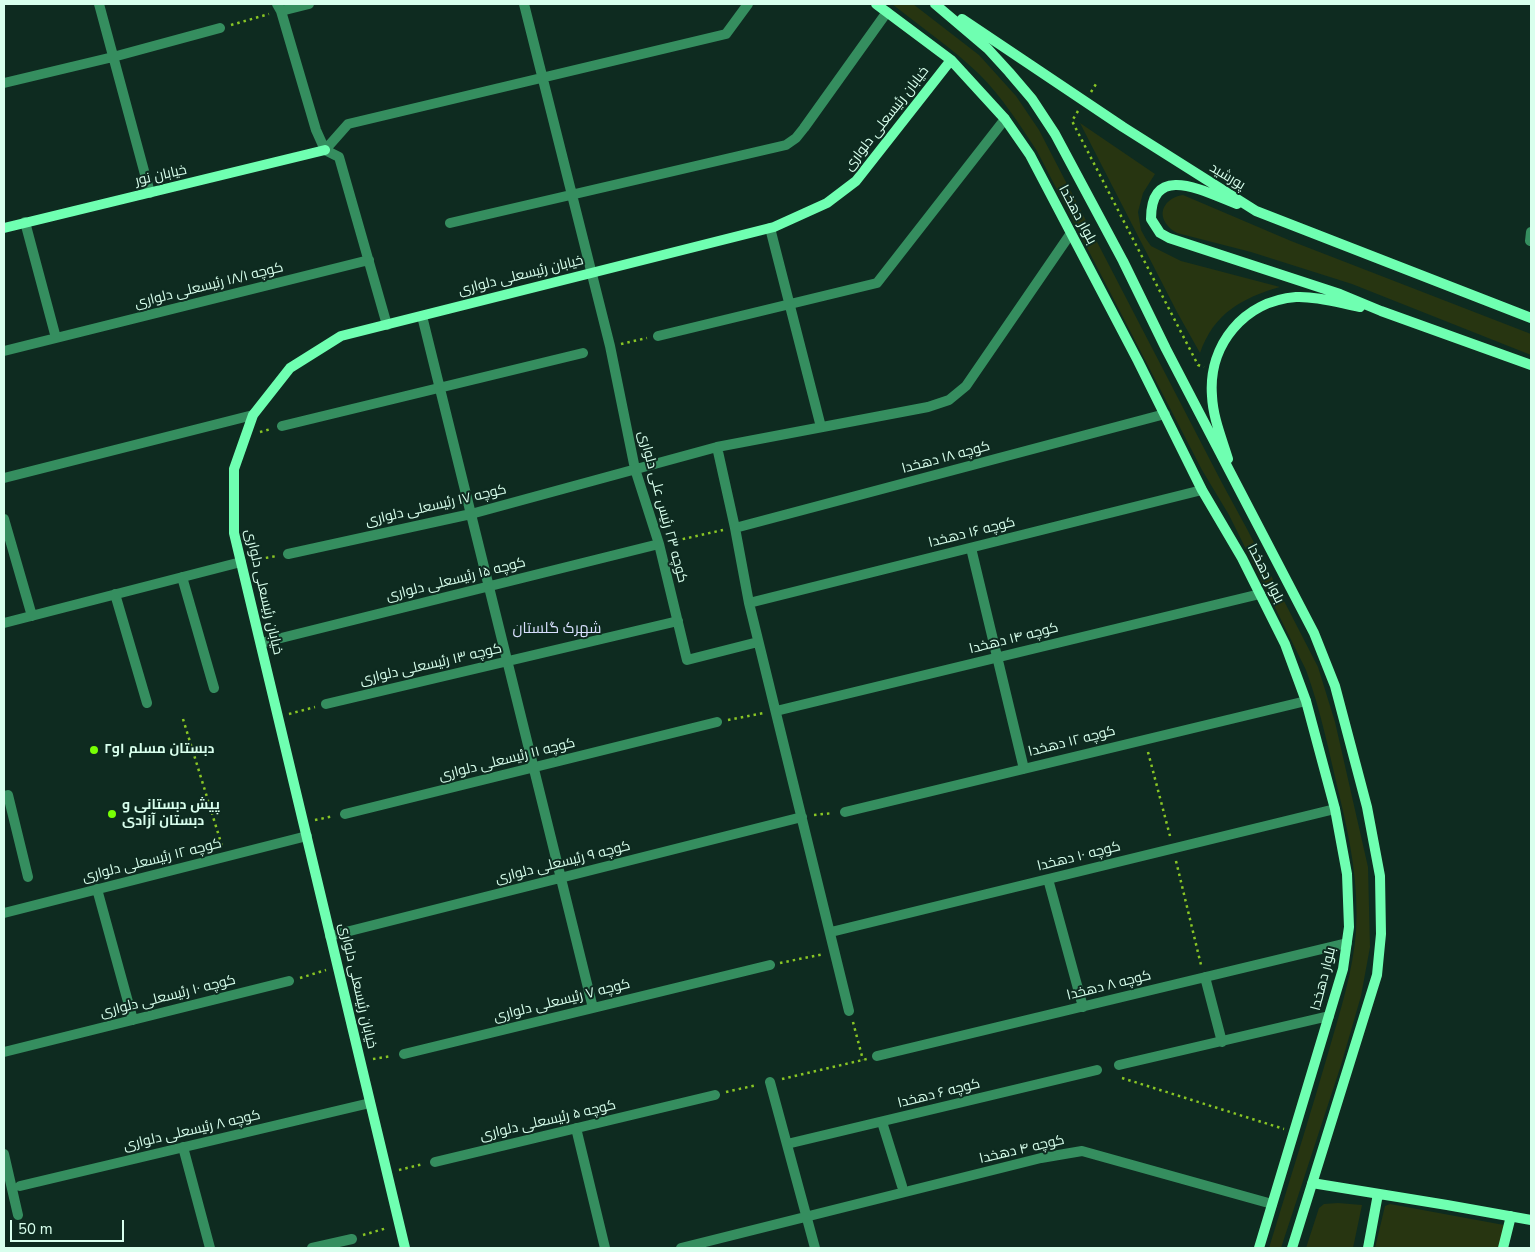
<!DOCTYPE html>
<meta charset="utf-8">
<style>
body{margin:0}
#map{position:relative;width:1535px;height:1252px;overflow:hidden;background:#0e2b20;font-family:"Nunito Sans",sans-serif}
canvas{display:block}
.frame{position:absolute;inset:0;border:5px solid #d8ffed;pointer-events:none}
.scale{position:absolute;left:10px;top:1220px;width:114px;height:22px;box-sizing:border-box;border:2px solid #d8ffed;border-top:0;padding-left:6px;font-size:15px;line-height:18px;white-space:nowrap;color:#d8ffed;-webkit-text-stroke:4px #0e2b20;paint-order:stroke}
</style>
<div id="map">
<canvas width="1535" height="1252"></canvas>
<div class="frame"></div>
<div class="scale">50 m</div>
</div>
<script>
const ctx = document.querySelector('canvas').getContext('2d');
ctx.lineJoin = 'round';
function fill(path, color) {
  ctx.fillStyle = color;
  ctx.fill(path, 'evenodd');
}
function stroke(path, color, width, dash) {
  ctx.strokeStyle = color;
  ctx.lineWidth = width;
  ctx.lineCap = dash ? 'butt' : 'round';
  ctx.setLineDash(dash || []);
  ctx.stroke(path);
}
function write(font, color, halo, rows, align = 'center') {
  ctx.font = font + ' "Nunito Sans",Cairo,sans-serif';
  ctx.lineWidth = 4;
  ctx.setLineDash([]);
  ctx.textBaseline = 'middle';
  ctx.strokeStyle = halo;
  ctx.fillStyle = color;
  for (const [text, x, y, turn = 0] of rows) {
    ctx.save();
    ctx.translate(x, y);
    ctx.rotate((+turn || 0) * Math.PI / 180);
    ctx.textAlign = isNaN(turn) ? turn : align;
    if (halo) ctx.strokeText(text, 0, 0);
    ctx.fillText(text, 0, 0);
    ctx.restore();
  }
}
fill(new Path2D(`
 M892 4H913L979 55 1016 96 1039 130 1222 483 1247 529 1318 667 1335 722 1368 867 1370 947 1361 996 1341 1065 1281 1248H1269C1289 1182 1310 1116 1329 1050 1340 1012 1353 971 1356 932 1359 885 1350 839 1339 794 1329 752 1321 711 1306 670L1229 515 1202 470 1037 151C1020 125 1002 97 979 74 952 48 921 27 892 4Z
 M1080 123 1155 174 1143 193 1138 212 1141 230 1146 239 1151 246 1181 261 1280 287C1242 298 1214 313 1200 353L1177 312Z
 M1183 195 1291 241 1531 334V355L1352 284 1251 252 1177 233C1174 231 1170 229 1168 226 1155 211 1168 197 1183 195Z
 M1338 1203 1362 1205 1353 1248H1306L1319 1208 1324 1204Z
 M1390 1204 1504 1225 1500 1248H1423L1408 1247 1407 1248H1375L1385 1206Z`), '#273511');
stroke(new Path2D(`
 M231 25 269 14
 M1091 92 1096 84
 M1078 111 1072 121 1198 365 1204 367
 M621 344 647 338
 M260 432 271 429
 M670 542 723 530
 M253 560 277 556
 M289 714 315 707
 M183 719 222 846
 M728 720 764 713
 M1148 752 1170 836
 M814 815 833 813
 M315 820 334 816
 M1176 861 1201 965
 M780 963 824 954
 M300 978 326 970
 M853 1022 863 1060
 M373 1059 392 1056
 M1122 1078 1284 1129
 M782 1079 867 1059
 M726 1092 757 1085
 M399 1170 423 1164
 M363 1235 387 1228`), '#89c625', 2.5, [2.5, 4]);
stroke(new Path2D(`
 M99 4 150 193
 M277 4 281 11 316 130 325 150
 M524 4 610 346 635 469 659 544 687 660 758 642
 M281 11 309 4
 M4 83 113 57 220 28
 M325 150 348 124 726 34 748 4
 M325 150 339 157 387 325
 M25 222 56 338
 M450 223 786 145 796 138 804 128 887 12
 M770 228 821 427
 M1530 241 1531 232
 M422 316 593 1008
 M658 336 877 283 1005 119
 M4 351 369 260
 M282 426 583 353
 M717 447 735 528 749 603 849 1011
 M4 478 253 415
 M4 519 32 616
 M735 528 1165 414
 M971 548 1024 769
 M288 554 471 514 717 447 928 407 949 400 966 386 1071 233
 M182 577 214 688
 M115 594 147 703
 M749 603 1202 490
 M4 623 241 562
 M261 643 659 544
 M326 704 678 621
 M776 711 1260 594
 M4 796 8 795 28 877
 M845 812C999 776 1152 737 1306 701
 M345 814 717 722
 M1048 879 1083 1007
 M97 889 133 1020
 M4 913 307 836
 M831 932 1335 809
 M330 936 802 817
 M1205 977 1222 1042
 M4 1052 289 981
 M404 1054 770 965
 M877 1056 1347 943
 M1119 1065 1329 1016
 M770 1082 815 1248
 M882 1122 902 1186
 M576 1128 605 1248
 M787 1144 1097 1070
 M183 1147 210 1248
 M4 1154 18 1215
 M435 1162 715 1095
 M20 1186 370 1103
 M312 1248 352 1239
 M681 1248 1041 1158 1082 1151 1272 1204`), '#358e5f', 10);
stroke(new Path2D(`
 M876 4 951 60 1005 119 1030 155 1138 361 1202 490 1242 558 1285 644 1306 701 1335 809 1347 874 1349 927 1343 969 1259 1248
 M935 4 988 49 1009 72 1032 99 1055 134 1123 261 1166 349 1314 633 1335 686 1367 807 1380 876 1381 934 1377 975 1292 1248
 M962 19 1123 127 1256 211 1531 318
 M1237 204C1205 192 1151 161 1151 219L1160 233 1169 238 1340 294 1381 311 1531 365
 M4 228 325 150
 M1228 459C1222 439 1213 418 1212 396 1208 345 1244 301 1296 297 1317 296 1339 303 1360 307
 M1312 1183 1447 1205 1531 1220
 M405 1248 234 533V469L253 415 290 368 341 336 774 227 827 203 856 181 951 60
 M1368 1248 1378 1194
 M1503 1248 1511 1216`), '#6fffb1', 10);
for (const [x, y, r, color] of [
 [94,750,5,"#78ff04"],
 [112,814,5,"#78ff04"]
]) {
  const dot = new Path2D();
  dot.arc(x, y, r, 0, 2 * Math.PI);
  ctx.fillStyle = color;
  ctx.fill(dot);
  stroke(dot, '#0e2b20', 2);
}
write('14px', '#d8ffed', '#0e2b20', [
 ["خیابان رئیسعلی دلواری",887,119,-52],
 ["خیابان نور",161,176,-13],
 ["پورشید",1227,177,31],
 ["بلوار دهخدا",1077,215,62],
 ["خیابان رئیسعلی دلواری",521,276,-14],
 ["کوچه ۱۸/۱ رئیسعلی دلواری",209,286,-14],
 ["کوچه ۱۸ دهخدا",946,458,-15],
 ["کوچه ۱۷ رئیسعلی دلواری",436,506,-13],
 ["کوچه ۲۳ رئیس علی دلواری",662,507,75],
 ["کوچه ۱۶ دهخدا",972,533,-14],
 ["بلوار دهخدا",1265,574,63],
 ["کوچه ۱۵ رئیسعلی دلواری",456,580,-14],
 ["خیابان رئیسعلی دلواری",263,592,77],
 ["کوچه ۱۴ دهخدا",1014,639,-14],
 ["کوچه ۱۳ رئیسعلی دلواری",431,665,-13],
 ["کوچه ۱۲ دهخدا",1072,742,-14],
 ["کوچه ۱۱ رئیسعلی دلواری",507,760,-14],
 ["کوچه ۱۰ دهخدا",1079,857,-14],
 ["کوچه ۱۲ رئیسعلی دلواری",152,861,-14],
 ["کوچه ۹ رئیسعلی دلواری",563,863,-14],
 ["بلوار دهخدا",1324,979,-76],
 ["خیابان رئیسعلی دلواری",357,986,77],
 ["کوچه ۸ دهخدا",1109,986,-14],
 ["کوچه ۱۰ رئیسعلی دلواری",168,997,-14],
 ["کوچه ۷ رئیسعلی دلواری",562,1001,-14],
 ["کوچه ۶ دهخدا",939,1094,-14],
 ["کوچه ۵ رئیسعلی دلواری",548,1121,-13],
 ["کوچه ۸ رئیسعلی دلواری",192,1131,-13],
 ["کوچه ۴ دهخدا",1022,1150,-13]
]);
write('bold 14px', '#d8ffed', '#0e2b20', [
 ["دبستان مسلم ۱و۲",104,750],
 ["پیش دبستانی و",122,806],
 ["دبستان آزادی",122,822]
], 'left');
write('15px', '#dae1ff', '#0e2b20', [
 ["شهرک گلستان",557,629]
]);
</script>
